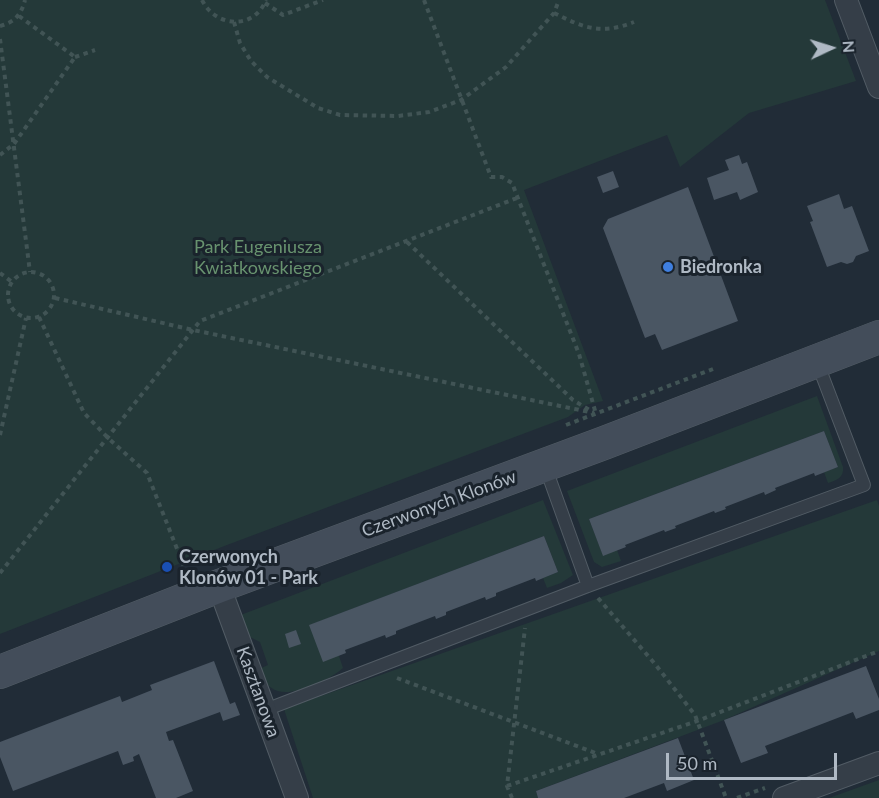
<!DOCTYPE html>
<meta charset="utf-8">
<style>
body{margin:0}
#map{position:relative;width:879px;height:798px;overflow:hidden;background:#212c37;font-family:Lato,sans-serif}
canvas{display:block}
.north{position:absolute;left:801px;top:18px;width:60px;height:60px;-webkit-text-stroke:4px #1a232c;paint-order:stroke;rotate:86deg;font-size:16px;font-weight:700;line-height:24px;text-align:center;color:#afb9c4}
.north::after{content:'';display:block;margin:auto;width:21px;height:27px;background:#afb9c4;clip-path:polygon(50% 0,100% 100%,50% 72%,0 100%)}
.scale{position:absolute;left:666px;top:753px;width:171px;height:27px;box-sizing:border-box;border:3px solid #afb9c4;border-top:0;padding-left:8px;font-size:18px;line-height:21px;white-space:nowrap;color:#afb9c4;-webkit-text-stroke:4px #1a232c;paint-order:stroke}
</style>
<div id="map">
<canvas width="879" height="798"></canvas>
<div class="north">N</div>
<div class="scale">50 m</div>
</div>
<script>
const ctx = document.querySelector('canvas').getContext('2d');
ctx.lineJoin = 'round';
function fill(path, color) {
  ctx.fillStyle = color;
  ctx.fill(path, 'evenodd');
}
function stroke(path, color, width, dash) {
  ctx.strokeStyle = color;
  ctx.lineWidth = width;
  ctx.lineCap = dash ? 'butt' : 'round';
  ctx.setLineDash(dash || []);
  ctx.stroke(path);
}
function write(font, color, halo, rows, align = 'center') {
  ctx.font = font + ' Lato,sans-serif';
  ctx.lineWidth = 6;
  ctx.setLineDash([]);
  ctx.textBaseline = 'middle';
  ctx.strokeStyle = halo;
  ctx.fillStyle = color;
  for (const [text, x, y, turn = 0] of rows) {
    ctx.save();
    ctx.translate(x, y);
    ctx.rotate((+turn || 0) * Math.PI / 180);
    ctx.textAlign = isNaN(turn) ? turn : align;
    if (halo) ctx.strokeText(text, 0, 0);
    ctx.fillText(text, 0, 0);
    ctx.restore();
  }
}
fill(new Path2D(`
 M0 0H825L856 81 749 113 680 167 667 135 524 190 603 401 585 405 568 417 227 545 0 634Z
 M817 396 843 467C844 478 837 480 828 483L824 472 838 467 824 431 589 519 603 555 617 550 621 561 602 567 594 562 567 491Z
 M543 500 573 575 561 583 547 588 543 578 558 572 544 536 310 625 339 656 343 668C334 676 325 680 314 685 287 695 272 698 257 670L268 665 260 642 244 634 238 616Z
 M877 500 879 506V651L724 720 536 791 538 798H313L284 709Z
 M879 780V798H829Z`), '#243939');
fill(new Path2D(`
 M739 155 742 164 747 162 758 192 740 200 737 192 714 200 707 178 729 170 725 160Z
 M613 171 619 187 603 193 597 177Z
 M688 187 738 321 662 350 655 334 645 338 603 228 608 219Z
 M839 194 844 209 852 206 869 251 856 256 853 262 847 264 841 262 827 267 810 222 813 221 807 206Z
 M824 431 838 467 815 476 814 473 775 488 776 490 765 495 764 492 725 507 726 509 715 513 714 511 675 526 676 528 665 532 664 530 625 545 626 547 603 556 589 519Z
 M544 536 558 572 536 581 535 578 496 593V596L486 600 485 597 446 612V615L436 619 435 616 396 631V634L386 638 385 635 345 650 346 653 323 662 309 625Z
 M296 630 301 644 289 648 285 634Z
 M214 661 230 704 235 702 240 715 223 721 220 712 166 732 169 741 173 740 193 791 176 798H156L139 754 133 757 134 761 123 765 118 751 13 791 0 757V742L120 696 122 702 152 690 150 685Z
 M866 666 879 699V710L856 719 853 712 765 746 768 753 741 763 724 720Z
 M678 738 694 780 667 791 664 783 624 798H538L536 791Z`), '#4a5663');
const service = new Path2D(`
 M545 466 588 586
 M265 710 588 586 864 485 817 362`);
const minor = new Path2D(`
 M846 0 879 87
 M219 586 297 798
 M784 798 879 763`);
const secondary = new Path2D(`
 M0 672 219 586 604 443 879 337`);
stroke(service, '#525c65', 14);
stroke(minor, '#525c65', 24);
stroke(secondary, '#525c65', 34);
stroke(new Path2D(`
 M202 0C216 28 254 30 266 0
 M424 0 491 177H502L512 183 579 354 596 414
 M265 3 283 15 323 0
 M554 13C584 28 601 35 634 22
 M234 22 240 43 251 61 267 77 318 108 340 115 398 116 429 112 461 100 506 67 554 13 559 0
 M0 26C15 22 21 15 25 0
 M0 39 30 272
 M75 57 95 50
 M0 155 14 144 75 57 19 16
 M407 242 573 400 591 411
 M8 295a23 23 0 1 1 46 0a23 23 0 1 1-46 0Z
 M0 273 12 282
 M55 298 193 330 594 413
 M39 317 84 413 108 438 147 473 185 569
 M566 425 713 369
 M0 435 26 318
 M0 573 200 321 517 198
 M598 598 655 664 695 715 726 798
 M397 678 598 754
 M507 786 697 721 879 651
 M512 798 507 786 525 628
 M737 798 765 788`), '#415455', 4, [4.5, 4.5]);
stroke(service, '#353e48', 12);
stroke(minor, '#353e48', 22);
stroke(secondary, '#434d5a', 33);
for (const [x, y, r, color] of [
 [668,267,6,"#3f7fe0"],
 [167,567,6,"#1a4fb4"]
]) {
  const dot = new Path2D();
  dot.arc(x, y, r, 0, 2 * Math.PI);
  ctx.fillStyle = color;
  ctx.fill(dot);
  stroke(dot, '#1a232c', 2);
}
write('18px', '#68936f', '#1a232c', [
 ["Park Eugeniusza",258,247],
 ["Kwiatkowskiego",258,268]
]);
write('bold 18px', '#afb9c4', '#1a232c', [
 ["Biedronka",680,267],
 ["Czerwonych",179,557],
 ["Klonów 01 - Park",179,578]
], 'left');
write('18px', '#afb9c4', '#1a232c', [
 ["Czerwonych Klonów",439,504,-20],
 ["Kasztanowa",258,692,70]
]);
</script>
